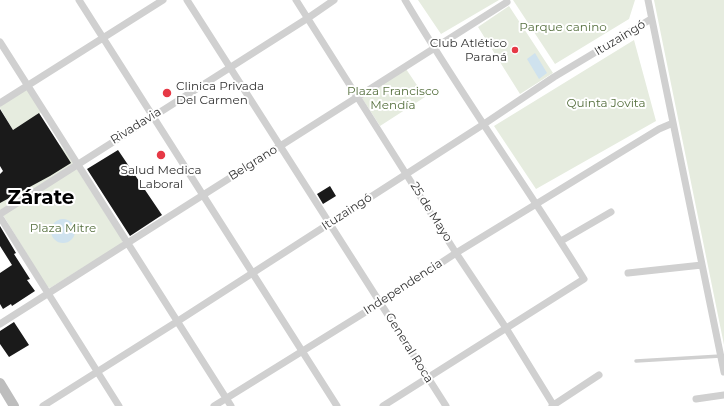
<!DOCTYPE html>
<meta charset="utf-8">
<style>
body{margin:0}
canvas{display:block;background:#fff}
</style>
<canvas width="724" height="406"></canvas>
<script>
const ctx = document.querySelector('canvas').getContext('2d');
ctx.lineJoin = 'round';
function fill(path, color) {
  ctx.fillStyle = color;
  ctx.fill(path, 'evenodd');
}
function stroke(path, color, width, dash) {
  ctx.strokeStyle = color;
  ctx.lineWidth = width;
  ctx.lineCap = dash ? 'butt' : 'round';
  ctx.setLineDash(dash || []);
  ctx.stroke(path);
}
function write(font, color, halo, rows, align = 'center') {
  ctx.font = font + ' Montserrat,sans-serif';
  ctx.lineWidth = 4;
  ctx.setLineDash([]);
  ctx.textBaseline = 'middle';
  ctx.strokeStyle = halo;
  ctx.fillStyle = color;
  for (const [text, x, y, turn = 0] of rows) {
    ctx.save();
    ctx.translate(x, y);
    ctx.rotate((+turn || 0) * Math.PI / 180);
    ctx.textAlign = isNaN(turn) ? turn : align;
    if (halo) ctx.strokeText(text, 0, 0);
    ctx.fillText(text, 0, 0);
    ctx.restore();
  }
}
fill(new Path2D(`
 M418 0H499L441 34Z
 M513 0H635L629 19 555 64Z
 M654 0H724V345Z
 M509 6 553 73 520 94 478 27Z
 M634 40 656 121 536 189 494 126Z
 M406 69 425 97 380 126 362 98Z
 M28 88 42 112 13 130 0 108V104Z
 M60 145 75 163 0 210V181Z
 M76 168 123 241 121 244 50 288 47 287 3 215Z`), '#e6ecdf');
fill(new Path2D(`
 M535 53 547 73 539 79 527 59Z
 M51 231a12 12 0 1 1 24 0a12 12 0 1 1-24 0Z`), '#cfe2ee');
fill(new Path2D(`
 M0 109 13 130 39 113 71 163 50 176 0 203V174L3 171 0 166Z
 M118 150 162 215 130 236 87 169Z
 M330 186 336 196 323 204 317 194Z
 M0 226 16 253 14 254 30 279 27 280 35 291 12 306 11 304 3 309 0 304V273L12 265 0 246Z
 M14 322 29 345 9 357 0 344V331Z`), '#1a1a1a');
stroke(new Path2D(`
 M636 361 721 356`), '#d0d0d0', 3.5);
stroke(new Path2D(`
 M79 0 337 406
 M187 0 446 406
 M296 0 456 253 506 328 554 406
 M648 0 724 372
 M0 42 231 406
 M0 103 163 0
 M0 214 308 18 334 0
 M0 217 119 406
 M561 241 611 212
 M628 273 702 265
 M0 324 507 2
 M696 399 724 395
 M43 406 178 321 484 124 554 77 651 19
 M214 406 380 303 456 253 659 129 673 123
 M383 406 584 279C526 185 461 95 405 0
 M552 406 599 375`), '#d0d0d0', 7);
stroke(new Path2D(`
 M0 383 14 406`), '#bdbdbd', 10);
for (const [x, y, r, color] of [
 [515,50,4,"#e63946"],
 [167,93,5,"#e63946"],
 [161,155,5,"#e63946"]
]) {
  const dot = new Path2D();
  dot.arc(x, y, r, 0, 2 * Math.PI);
  ctx.fillStyle = color;
  ctx.fill(dot);
  stroke(dot, '#fff', 1.5);
}
write('12px', '#56703f', '#fff', [
 ["Parque canino",563,27],
 ["Plaza Francisco",393,91],
 ["Mendía",393,105],
 ["Quinta Jovita",606,103],
 ["Plaza Mitre",63,228]
]);
write('12px', '#333', '#fff', [
 ["Ituzaingó",620,38,-31],
 ["Rivadavia",136,126,-32],
 ["Belgrano",253,163,-32],
 ["Ituzaingó",347,212,-33],
 ["25 de Mayo",431,212,58],
 ["Independencia",403,287,-33],
 ["General Roca",409,348,58]
]);
write('12px', '#333', '#fff', [
 ["Club Atlético",507,43],
 ["Paraná",507,57],
 ["Clinica Privada",176,86,"left"],
 ["Del Carmen",176,100,"left"],
 ["Salud Medica",161,170,"center"],
 ["Laboral",161,184,"center"]
], 'right');
write('bold 20px', '#000', '#fff', [
 ["Zárate",41,198]
]);
</script>
